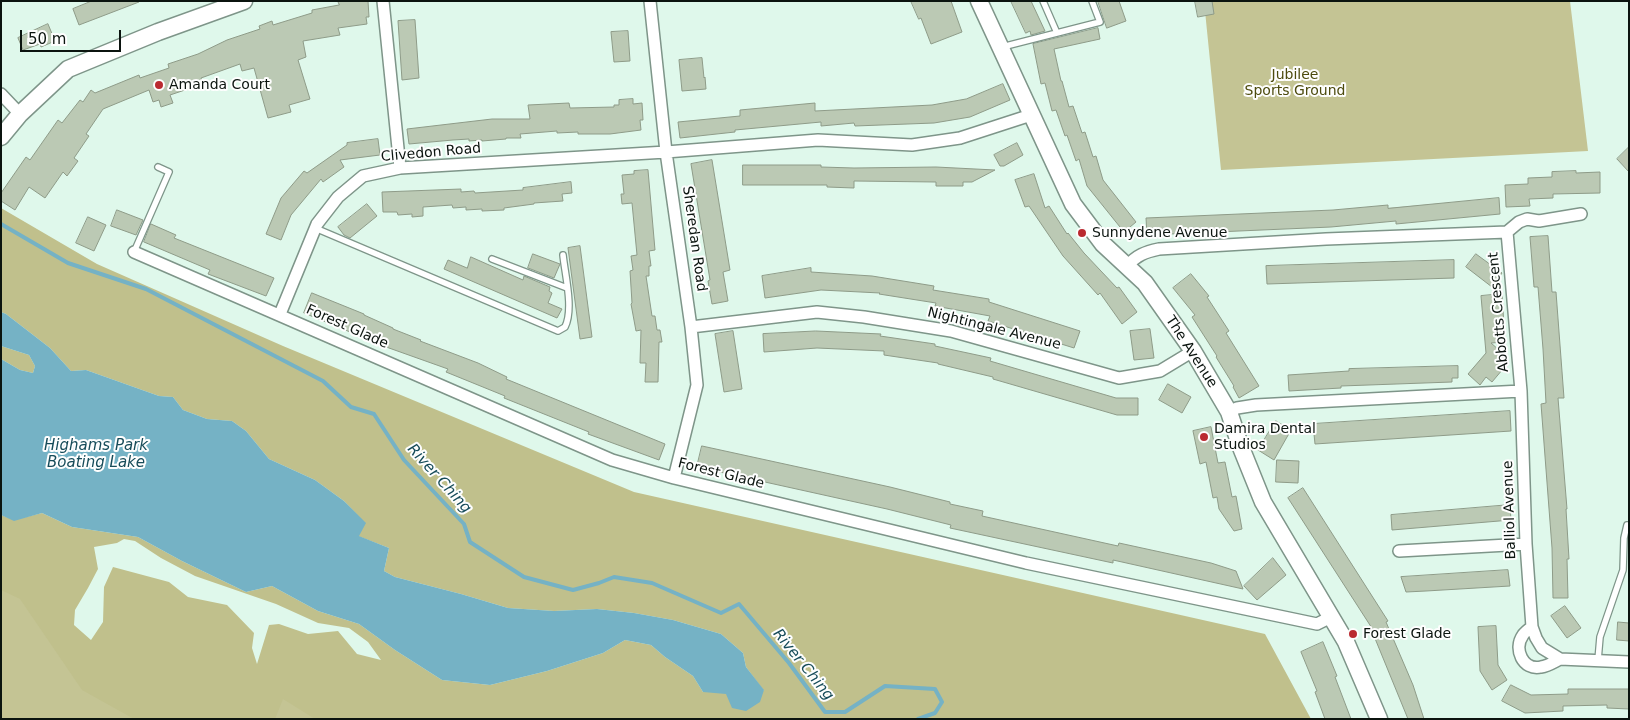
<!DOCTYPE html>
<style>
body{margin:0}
#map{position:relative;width:1630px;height:720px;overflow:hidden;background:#dff8eb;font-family:"DejaVu Sans",sans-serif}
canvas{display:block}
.frame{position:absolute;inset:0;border:2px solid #0b140f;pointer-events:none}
.scale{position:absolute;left:20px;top:30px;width:101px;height:22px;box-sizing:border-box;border:2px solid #0b140f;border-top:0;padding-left:6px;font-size:15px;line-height:18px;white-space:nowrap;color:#0b140f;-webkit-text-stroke:4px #fefefe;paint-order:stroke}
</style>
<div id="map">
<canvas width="1630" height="720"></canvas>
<div class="frame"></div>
<div class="scale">50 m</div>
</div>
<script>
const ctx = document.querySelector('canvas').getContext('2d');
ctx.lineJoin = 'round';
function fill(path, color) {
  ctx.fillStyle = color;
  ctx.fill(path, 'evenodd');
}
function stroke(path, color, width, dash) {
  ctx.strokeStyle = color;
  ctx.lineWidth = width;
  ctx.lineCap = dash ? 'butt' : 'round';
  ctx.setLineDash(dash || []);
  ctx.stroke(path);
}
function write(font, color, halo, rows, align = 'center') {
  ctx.font = font + ' "DejaVu Sans",sans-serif';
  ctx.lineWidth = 4;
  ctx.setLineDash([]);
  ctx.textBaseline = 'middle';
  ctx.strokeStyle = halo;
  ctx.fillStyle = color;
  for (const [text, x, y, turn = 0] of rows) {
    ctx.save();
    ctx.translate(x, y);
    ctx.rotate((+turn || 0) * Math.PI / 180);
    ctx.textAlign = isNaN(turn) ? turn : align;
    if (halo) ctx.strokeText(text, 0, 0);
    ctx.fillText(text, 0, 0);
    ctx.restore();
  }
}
fill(new Path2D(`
 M1204 1H1570L1588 151 1221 170Z
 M1 583 98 660 258 719H1Z
 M276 691 322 719H266Z`), '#c4c494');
fill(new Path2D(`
 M1 208 97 264 283 346 634 492 1265 634 1311 719H315L283 699 275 719H134L82 690 20 599 1 590V515L14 520 42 513 72 527 138 537 182 561 246 592 272 586 318 611 359 624 395 650 442 680 490 685 547 671 603 653 625 640 651 645 665 657 693 676 703 692 764 691 746 667 743 653 721 634 673 620 634 613 597 609 554 611 508 608 461 594 395 577 384 571 389 548 358 536 365 523 344 501 315 480 269 459 246 431 232 421 207 419 183 410 173 397 159 396 86 370 71 371 50 348 6 314 1 312ZM124 539 135 541 161 558 195 576 276 604 318 623 349 628 368 642 381 660 357 654 338 631 308 634 279 624 269 625 257 664 252 648 254 633 227 605 188 597 169 582 113 567 104 587 103 622 91 640 74 625 75 610 88 588 98 569 94 547 117 543Z
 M1 346 29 355 35 366 33 373 20 370 1 359Z`), '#c0c08c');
fill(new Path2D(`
 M1 312 6 314 50 348 71 371 86 370 159 396 173 397 183 410 207 419 232 421 246 431 269 459 315 480 344 501 366 523 359 536 389 548 384 571 395 577 461 594 508 608 554 611 597 609 634 613 673 620 721 634 743 653 746 667 764 690 760 702 746 711 732 708 726 694 703 692 693 676 665 657 651 645 625 640 603 653 547 671 490 685 442 680 395 650 359 624 318 611 272 586 246 592 182 561 138 537 72 527 42 513 14 521 1 515V359L20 370 33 373 35 366 29 355 1 346Z`), '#75b2c5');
stroke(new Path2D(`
 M1 224 68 263 146 289 323 381 351 407 374 414 404 460 464 524 470 542 524 577 573 590 599 583 614 577 652 583 721 613 739 604 789 663 825 712H845L885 686 935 689 942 702 935 713 918 719`), '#75b2c5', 4);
const building = new Path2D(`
 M92 1H139V2L79 25 73 9Z
 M338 1H368L369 17H366L367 24 338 28 340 35 303 41 306 57 298 60 310 99 289 105 291 112 268 118 254 68 242 71 240 64 201 78 202 81 196 83 197 86 170 95 173 103 161 107 159 100 153 102 149 90 103 109 86 134 89 136 74 158 78 161 67 176 63 172 45 198 29 187 15 210 1 201V193L26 157 30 160 58 120 62 123 80 100 83 102 91 90 95 93 139 75 140 78 169 68 168 64 198 54 227 40 260 29 259 26 272 21 273 25 312 13V10L339 5Z
 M911 1H951L962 32 931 44 921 18 919 19Z
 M1011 1H1031L1045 31 1031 35 1030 31 1026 33Z
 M1098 1H1119L1126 21 1107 28Z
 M1195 1H1212L1214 14 1198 17Z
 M415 20 419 78 402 80 398 21Z
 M48 24 55 41 41 47 40 44 23 50 18 38Z
 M1098 28 1100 39 1054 49 1061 81H1062L1069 107 1073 106 1082 133 1085 132 1093 157 1096 156 1103 180 1136 222 1124 232 1087 186 1079 159 1076 161 1067 135 1065 136 1056 110 1052 111 1045 83 1041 84 1033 44Z
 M628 31 630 61 614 62 611 32Z
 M702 58 704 78 705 77 706 89 682 91 679 60Z
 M1003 84 1010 100 970 117 934 123 855 126 854 123 821 126V122L735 130V132L680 138 678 122 740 116V110L815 103V111L932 105 966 99Z
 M633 99V104L642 103 643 120H640L641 130 610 134H578V132L557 133V131L520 134 521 138H506V139L482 141V140L469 141V139L453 140 409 144 407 129 492 119H530L528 105 569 103 570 108 614 107V105H619V100Z
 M378 139 380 155 340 160 344 167 323 182 321 179 291 215 281 240 266 234 281 198 304 171 307 173 347 145V143Z
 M1017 143 1023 155 1004 166H1000L994 155Z
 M1629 147V172L1617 159Z
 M712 160 730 270 723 272 728 301 712 304 708 281 710 280 691 164Z
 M743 165H821V167L854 168 936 167 995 170 972 182H963V186H936V182L854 181V188L827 187V185H743Z
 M648 170 655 250 649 251 651 266H649V276H646L652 316H655L657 330H660L662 342H659L658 382H645L646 363H640L641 330 636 331 631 304 632 303 630 271 633 270 631 256 637 255 632 203 622 204 621 194H624L622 175 634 174V171Z
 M1576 171V173L1600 172V193L1553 194V198L1529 199 1530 206 1506 207 1505 185 1528 184V178L1552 177V172Z
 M1034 174 1045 208 1049 206 1067 234 1068 233 1084 253 1117 288 1119 287 1137 312 1122 324 1100 293 1098 295 1063 256 1029 206 1025 207 1015 180Z
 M571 182 572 193 562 194 563 201 534 203V204L504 208V210L482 211V209L466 210V207L453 208 452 205 423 207V216L412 217V214L398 215 397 212H383L382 192 461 189V192L474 191 475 193 523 190V188Z
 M1499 198 1500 214 1396 224V221L1331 227 1147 235 1146 218 1333 210 1388 205V208Z
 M367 204 377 216 350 238 344 235 338 227Z
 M117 210 143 220 136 235 111 226Z
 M88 217 106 225 94 251 76 243Z
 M151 224 176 235 174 238 274 278 266 296 208 274 210 270 144 242Z
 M1548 236 1552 292H1556L1564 398H1558L1567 509H1566L1569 559H1567L1568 598H1553L1552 548 1541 404 1546 403 1543 349 1538 287H1534L1530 237Z
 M580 246 592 337 580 339 568 248Z
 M533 254 560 264 554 278 528 268Z
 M1476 254 1502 273 1492 287 1466 267Z
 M471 257 523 280 524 276 550 287 549 291 552 293 548 303 562 309 557 318 444 269 448 260 467 268Z
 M1454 260V278L1267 284 1266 266Z
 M811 268V272L872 276 934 286 933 290 989 299V302L1080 331 1074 348 988 321 990 316 935 306 936 303 879 294 880 293 821 290 765 298 762 276Z
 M1191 274 1209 296 1207 297 1229 331 1226 333 1259 386 1239 398 1233 387 1234 386 1216 357 1217 356 1192 317 1195 315 1173 288Z
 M312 293 364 314V315L393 328V329L421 340 420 341 478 363 507 377 506 379 665 444 659 460 588 434 589 432 504 398 505 396 446 372 448 369 389 348 304 313Z
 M1502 294 1505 342 1491 343 1507 357 1504 360 1508 363 1492 382 1486 377 1480 385 1468 374 1486 353 1481 296Z
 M1150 329 1154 358 1134 360 1130 331Z
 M733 331 742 389 724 392 715 334Z
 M816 331 881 334 880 336 935 344V346L991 358 990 361 1116 398H1138V415H1117L993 379V377L938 364V363L884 355V351L817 348 764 352 763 334Z
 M1458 366V378H1452V382L1341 386V388L1289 391 1288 375 1349 371V369Z
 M1168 384 1191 397 1182 413 1159 400Z
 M1510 411 1511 431 1315 444 1313 424Z
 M1276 421 1291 430 1274 460 1258 450Z
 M1211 427 1218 463 1225 462 1232 497 1236 496 1242 529 1234 531 1219 509 1217 497 1213 498 1206 462 1200 464 1193 431Z
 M702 446 890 487 950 502V504L983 511 982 516 1118 546 1119 543 1211 563 1236 571 1243 589 1113 560V563L950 528 951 525 887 509 697 467Z
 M1277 460 1299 461 1298 483 1276 482Z
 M1303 488 1388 621 1386 622 1413 685 1424 719H1408L1374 636H1377L1288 498Z
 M1510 505 1511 520 1392 530 1391 515Z
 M1273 558 1286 575 1257 600 1244 586Z
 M1508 570 1510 586 1426 591 1406 592 1401 577Z
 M1565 606 1581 628 1567 638 1551 616Z
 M1618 622 1629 623V641L1617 640Z
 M1496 626 1498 665 1507 680 1492 690 1480 671 1478 627Z
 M1323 642 1337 676 1335 677 1351 719H1325L1315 692 1317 691 1301 652Z
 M1511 685 1531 695 1568 694V689H1629V709L1607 708V705L1563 706V711L1525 713 1502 701Z`);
fill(building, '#bbc9b4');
stroke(building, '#8e9b88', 1);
const lane = new Path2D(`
 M1043 1 1057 33
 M1002 47 1100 22 1092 1
 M315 228 558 331 565 327C574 309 565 275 563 255
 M134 252 169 172 158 167
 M492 259 567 288
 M1598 660 1600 637 1623 570 1624 538 1627 525`);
const street = new Path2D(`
 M383 1 400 168
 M650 1 666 152 691 327 697 385 674 478
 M1 94 20 114
 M1507 232 1521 391 1526 544 1532 627 1536 638 1542 648 1560 659 1629 662
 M1507 232 1519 222 1527 219 1539 221 1581 214
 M134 252 612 460 674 478 1026 563 1317 624 1331 617
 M1127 266C1137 255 1145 252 1159 249L1326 239 1507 232
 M280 314 317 224 338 197 363 176 400 168 666 152 818 140 912 145 960 138 1031 115
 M691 327 817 312 864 317 951 331 1119 378 1160 371 1193 351
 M1229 412 1237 408 1256 405 1521 391
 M1399 551 1526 544
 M1532 627C1529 629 1525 632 1523 635 1513 649 1523 671 1541 667 1548 666 1554 662 1560 659`);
const secondary = new Path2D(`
 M979 1 1073 204 1103 244 1145 283 1193 351 1229 412 1240 445 1263 502 1346 642 1379 719
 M1 137 20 114 68 69 158 32 244 1`);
stroke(lane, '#7e9589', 8);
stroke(street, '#7e9589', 14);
stroke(secondary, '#7e9589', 19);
stroke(lane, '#fff', 5.5);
stroke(street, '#fff', 11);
stroke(secondary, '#fff', 16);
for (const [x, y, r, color] of [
 [159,85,5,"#ba2a30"],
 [1082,233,5,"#ba2a30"],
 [1204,437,5,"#ba2a30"],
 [1353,634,5,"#ba2a30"]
]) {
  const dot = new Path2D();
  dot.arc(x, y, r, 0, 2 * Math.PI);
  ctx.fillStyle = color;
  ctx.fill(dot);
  stroke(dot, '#fefefe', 2);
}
write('14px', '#4d4b0e', '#fefefe', [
 ["Jubilee",1295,75],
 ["Sports Ground",1295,91]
]);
write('14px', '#0b140f', '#fefefe', [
 ["Amanda Court",169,85],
 ["Sunnydene Avenue",1092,233],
 ["Damira Dental",1214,429],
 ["Studios",1214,445],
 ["Forest Glade",1363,634]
], 'left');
write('14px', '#0b140f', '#fefefe', [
 ["Clivedon Road",431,153,-5],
 ["Sheredan Road",694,239,82],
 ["Abbotts Crescent",1499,312,-95],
 ["Forest Glade",347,327,24],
 ["Nightingale Avenue",994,329,14],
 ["The Avenue",1191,352,57],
 ["Forest Glade",721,474,14],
 ["Balliol Avenue",1510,510,-92]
]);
write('italic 15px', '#174c5a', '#fefefe', [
 ["Highams Park",96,446],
 ["Boating Lake",96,463],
 ["River Ching",439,479,48],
 ["River Ching",803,665,51]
]);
</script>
